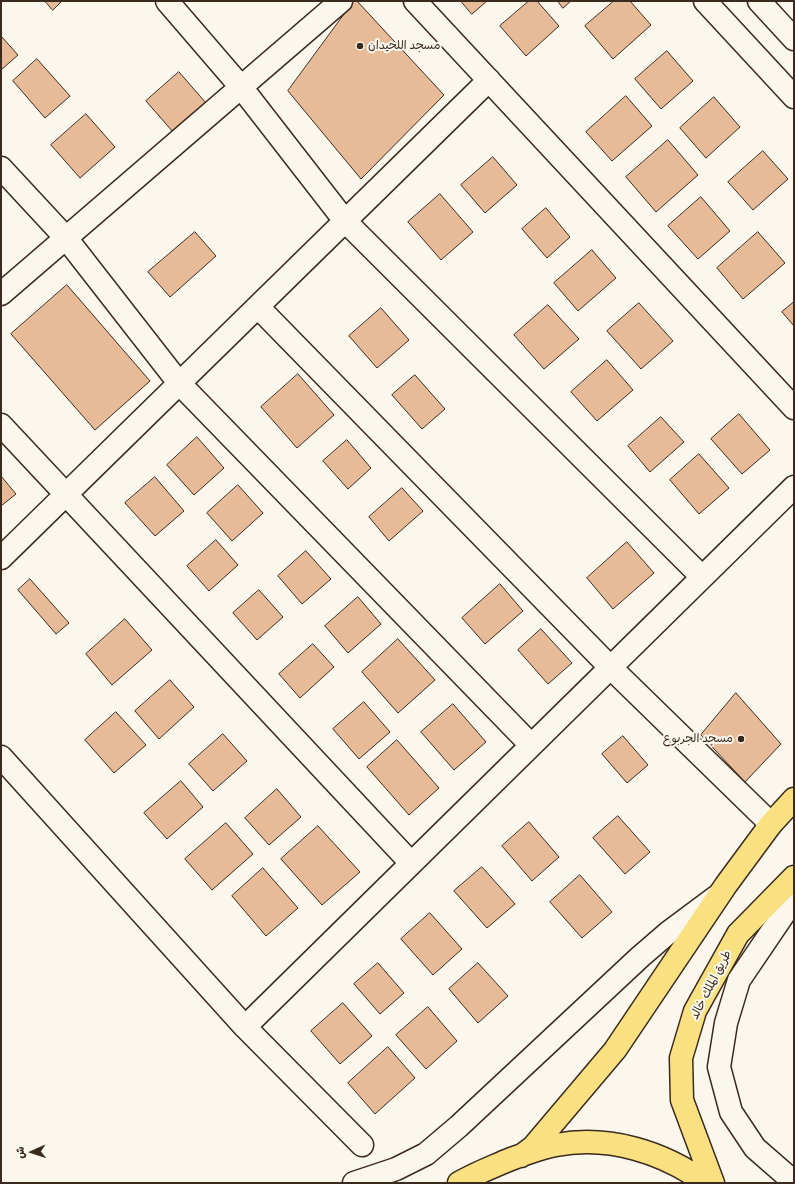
<!DOCTYPE html>
<meta charset="utf-8">
<style>
body{margin:0}
#map{position:relative;width:795px;height:1184px;overflow:hidden;background:#fbf7ec;font-family:Delius,"Playpen Sans Arabic",sans-serif}
canvas{display:block}
.frame{position:absolute;inset:0;border:2px solid #3b2a1e;pointer-events:none}
.north{position:absolute;left:12px;top:1132px;width:40px;height:40px;-webkit-text-stroke:3px #fbf7ec;paint-order:stroke;rotate:267deg;font-size:11px;font-weight:700;line-height:16px;text-align:center;color:#3b2a1e}
.north::after{content:'';display:block;margin:auto;width:14px;height:18px;background:#3b2a1e;clip-path:polygon(50% 0,100% 100%,50% 72%,0 100%)}
</style>
<div id="map">
<canvas width="795" height="1184"></canvas>
<div class="frame"></div>
<div class="north">ش</div>
</div>
<script>
const ctx = document.querySelector('canvas').getContext('2d');
ctx.lineJoin = 'round';
function fill(path, color) {
  ctx.fillStyle = color;
  ctx.fill(path, 'evenodd');
}
function stroke(path, color, width, dash) {
  ctx.strokeStyle = color;
  ctx.lineWidth = width;
  ctx.lineCap = dash ? 'butt' : 'round';
  ctx.setLineDash(dash || []);
  ctx.stroke(path);
}
function write(font, color, halo, rows, align = 'center') {
  ctx.font = font + ' Delius,"Playpen Sans Arabic",sans-serif';
  ctx.lineWidth = 4;
  ctx.setLineDash([]);
  ctx.textBaseline = 'middle';
  ctx.strokeStyle = halo;
  ctx.fillStyle = color;
  for (const [text, x, y, turn = 0] of rows) {
    ctx.save();
    ctx.translate(x, y);
    ctx.rotate((+turn || 0) * Math.PI / 180);
    ctx.textAlign = isNaN(turn) ? turn : align;
    if (halo) ctx.strokeText(text, 0, 0);
    ctx.fillText(text, 0, 0);
    ctx.restore();
  }
}
const building = new Path2D(`
 M45 1H62L53 10Z
 M354 1H357L444 95 361 179 288 91Z
 M461 1H487L472 14Z
 M529 1H537L559 26 526 56 500 26Z
 M558 1H571L563 8Z
 M614 1H630L651 25 613 59 585 26Z
 M1 36 18 55 1 70Z
 M667 51 693 81 661 109 635 79Z
 M37 59 70 96 45 118 13 81Z
 M179 72 206 103 173 132 146 101Z
 M626 96 652 126 612 161 586 132Z
 M714 97 740 127 706 158 680 128Z
 M86 114 115 147 80 178 51 145Z
 M668 140 698 175 656 212 626 177Z
 M763 151 788 179 753 210 728 182Z
 M493 157 517 185 485 213 461 185Z
 M440 194 473 232 441 260 408 222Z
 M701 197 730 231 698 259 668 226Z
 M546 208 570 237 547 258 522 229Z
 M195 232 216 256 170 297 148 272Z
 M758 232 785 263 743 299 717 268Z
 M592 250 616 278 578 311 554 283Z
 M67 285 150 381 95 430 11 334Z
 M794 302V326L782 312Z
 M639 303 673 341 641 369 607 331Z
 M548 305 579 339 544 369 514 335Z
 M381 308 409 340 377 368 349 336Z
 M607 360 633 390 597 421 571 392Z
 M298 374 334 415 297 448 261 407Z
 M415 375 445 409 422 429 392 395Z
 M739 414 770 450 742 474 711 439Z
 M661 417 684 442 650 472 628 446Z
 M197 437 224 468 194 495 167 465Z
 M347 440 371 468 348 489 323 461Z
 M699 454 729 488 699 514 670 480Z
 M1 476 16 494 1 506Z
 M155 477 184 511 155 536 125 503Z
 M238 485 263 513 232 541 207 513Z
 M402 488 423 511 389 541 369 517Z
 M216 540 238 565 209 591 187 566Z
 M627 542 654 573 613 609 587 578Z
 M306 551 331 579 302 604 278 576Z
 M30 579 69 623 56 634 18 590Z
 M500 584 523 611 485 644 462 618Z
 M259 590 283 617 257 640 233 613Z
 M358 597 381 624 348 653 325 626Z
 M125 619 152 650 112 685 86 654Z
 M541 629 572 663 548 684 518 650Z
 M398 639 435 680 398 713 362 672Z
 M313 644 334 667 300 698 279 674Z
 M170 680 194 707 159 739 135 711Z
 M736 693 781 744 745 782 701 735Z
 M364 702 390 732 359 759 333 729Z
 M453 704 486 742 454 770 421 732Z
 M116 712 146 745 114 773 85 740Z
 M223 734 247 761 213 791 189 764Z
 M623 736 648 765 627 783 602 754Z
 M397 740 439 788 409 815 367 767Z
 M181 781 203 807 167 839 144 813Z
 M277 789 301 817 269 845 245 818Z
 M618 816 650 852 625 874 593 838Z
 M529 822 559 857 532 881 502 846Z
 M226 823 253 854 212 890 185 859Z
 M318 826 360 872 322 905 281 859Z
 M482 867 515 904 487 928 454 891Z
 M263 868 298 908 266 936 232 896Z
 M580 875 612 912 582 938 550 902Z
 M430 913 462 949 433 975 401 939Z
 M378 963 404 993 380 1014 354 984Z
 M478 963 508 996 478 1023 449 989Z
 M343 1003 372 1036 340 1064 311 1031Z
 M428 1007 457 1041 426 1069 396 1035Z
 M388 1047 415 1078 375 1114 348 1083Z`);
fill(building, '#e7ba98');
stroke(building, '#3b2a1e', 1);
const minor = new Path2D(`
 M167 1 241 87 345 221 702 577
 M415 1 794 408
 M705 1 794 97
 M759 1 794 39
 M1 168 66 238 179 383 531 745
 M1 294 341 1
 M258 307 610 667 771 824
 M1 425 411 863
 M1 558 489 80
 M1 757 245 1027 362 1145
 M794 899 739 980 726 1023 719 1067 731 1112 755 1148 794 1182
 M245 1027 794 487
 M354 1183 396 1169 426 1154 459 1126 640 957 669 932 716 897`);
const major = new Path2D(`
 M521 1156 533 1147 615 1050 726 885 771 824 794 799
 M459 1183C474 1174 490 1168 506 1161 522 1155 539 1148 556 1145 609 1135 663 1152 706 1183
 M713 1183 682 1100 681 1058 695 1011 738 934 794 877`);
stroke(minor, '#3b2a1e', 25);
stroke(major, '#3b2a1e', 25);
stroke(minor, '#fbf7ec', 22);
stroke(major, '#f9e181', 22);
for (const [x, y, r, color] of [
 [360,46,4,"#3b2a1e"],
 [741,739,4,"#3b2a1e"]
]) {
  const dot = new Path2D();
  dot.arc(x, y, r, 0, 2 * Math.PI);
  ctx.fillStyle = color;
  ctx.fill(dot);
  stroke(dot, '#fbf7ec', 1.5);
}
write('12px', '#3b2a1e', '#fbf7ec', [
 ["مسجد اللحيدان",368,46],
 ["مسجد الجربوع",733,739,"right"]
], 'left');
write('12px', '#3b2a1e', '#fbf7ec', [
 ["طريق الملك خالد",711,985,-63]
]);
</script>
